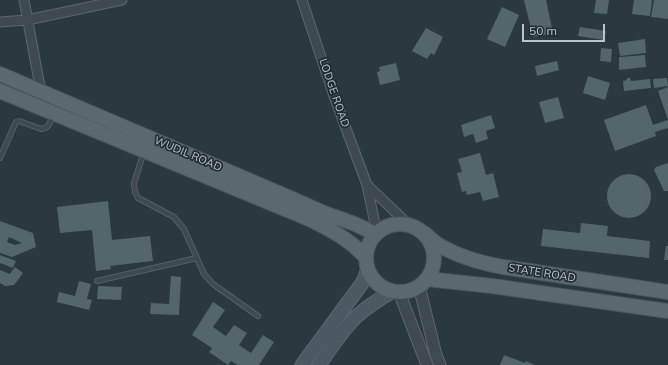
<!DOCTYPE html>
<style>
body{margin:0}
#map{position:relative;width:668px;height:365px;overflow:hidden;background:#2a3840;font-family:Mulish,sans-serif}
canvas{display:block}
.scale{position:absolute;left:522px;top:24px;width:83px;height:18px;box-sizing:border-box;border:2px solid #bac4ca;border-top:0;padding-left:5px;font-size:12px;line-height:14px;white-space:nowrap;color:#bac4ca;-webkit-text-stroke:3px #222e35;paint-order:stroke}
</style>
<div id="map">
<canvas width="668" height="365"></canvas>
<div class="scale">50 m</div>
</div>
<script>
const ctx = document.querySelector('canvas').getContext('2d');
ctx.lineJoin = 'round';
function fill(path, color) {
  ctx.fillStyle = color;
  ctx.fill(path, 'evenodd');
}
function stroke(path, color, width, dash) {
  ctx.strokeStyle = color;
  ctx.lineWidth = width;
  ctx.lineCap = dash ? 'butt' : 'round';
  ctx.setLineDash(dash || []);
  ctx.stroke(path);
}
function write(font, color, halo, rows, align = 'center') {
  ctx.font = font + ' Mulish,sans-serif';
  ctx.lineWidth = 3.5;
  ctx.setLineDash([]);
  ctx.textBaseline = 'middle';
  ctx.strokeStyle = halo;
  ctx.fillStyle = color;
  for (const [text, x, y, turn = 0] of rows) {
    ctx.save();
    ctx.translate(x, y);
    ctx.rotate((+turn || 0) * Math.PI / 180);
    ctx.textAlign = isNaN(turn) ? turn : align;
    if (halo) ctx.strokeText(text, 0, 0);
    ctx.fillText(text, 0, 0);
    ctx.restore();
  }
}
fill(new Path2D(`
 M524 0H546L553 33 533 37Z
 M596 0H609L607 14 594 13Z
 M634 0H652L650 16 632 14Z
 M654 0H668V19L651 17Z
 M502 7 519 15 505 47 487 39Z
 M580 27 606 31 604 40 578 36Z
 M426 28 443 37 434 55 431 53 427 59 412 51Z
 M645 39 646 53 620 56 618 43Z
 M601 48 612 49 611 62 600 61Z
 M645 55 646 67 619 70V57Z
 M557 61 559 70 537 76 535 66Z
 M396 63 400 80 380 85 377 72 380 71 379 67Z
 M588 76 610 83 605 100 583 93Z
 M627 78H630L631 81 650 79 651 88 624 91 623 81 627 80Z
 M667 78 668 86 654 88 653 79Z
 M668 87V120L658 91Z
 M558 97 564 118 545 123 539 102Z
 M646 105 653 125 668 120V128L655 132 656 136 615 151 604 120Z
 M491 115 495 128 486 131 488 139 476 143 473 134 464 137 461 125Z
 M480 153 486 175 493 173 499 197 483 201 480 192 467 195 466 191 462 192 457 173 462 172 458 159Z
 M668 163V191H664L654 170 656 167Z
 M607 196a22 22 0 1 1 44 0a22 22 0 1 1-44 0Z
 M108 201 112 240 150 236 153 261 110 266 111 269 96 271 92 230 60 233 57 207Z
 M0 221 33 233 36 247 12 257 0 253ZM9 237 22 243 15 245 7 242Z
 M581 223 608 226 607 236 650 241 649 258 541 246 543 229 580 233Z
 M666 246H668V260H664Z
 M0 255 16 261 13 268 0 263Z
 M15 267 23 273 14 285 5 286 0 283V270L10 274Z
 M171 276 181 277 179 315 150 314 151 303 169 304Z
 M79 281 91 284 87 299 92 300 89 310 57 302 59 292 75 296Z
 M98 286 122 287 121 300 97 299Z
 M213 302 225 310 213 327 226 336 234 325 247 333 239 345 251 353 263 335 274 342 259 365H238L231 361 228 365 209 352 212 348 192 335Z
 M504 355 525 363 526 361 535 365H500Z`), '#55656c');
const service = new Path2D(`
 M144 152 134 183 135 192 138 198 174 217 184 229 204 274 213 284 258 316
 M0 158 16 122 19 121 41 129 45 128 48 126 54 115
 M97 281 197 258`);
const minor = new Path2D(`
 M24 0 41 92
 M302 0 334 96 367 185 375 224 378 232
 M0 22 27 20 122 0
 M367 185 409 225`);
const tertiary = new Path2D(`
 M419 286 436 355 440 365
 M399 292 427 365`);
const secondary = new Path2D(`
 M302 365 363 282 368 269
 M319 365C331 348 342 330 357 316 368 306 381 298 393 291`);
const primary = new Path2D(`
 M0 74 288 197 324 213 355 224 376 234
 M0 91 307 218C321 225 336 232 349 242 355 246 360 252 366 257
 M366 258a34 34 0 1 1 68 0a34 34 0 1 1-68 0Z
 M424 233C429 237 434 242 439 245 459 257 481 263 503 267L668 292
 M427 279 492 286 668 311`);
stroke(service, '#5b676d', 6);
stroke(minor, '#5b676d', 11);
stroke(tertiary, '#5b676d', 13);
stroke(secondary, '#5b676d', 15);
stroke(primary, '#4a555c', 16);
stroke(service, '#3e4950', 4.5);
stroke(minor, '#3e4950', 9);
stroke(tertiary, '#3e4950', 11);
stroke(secondary, '#4c5963', 13);
stroke(primary, '#5c6870', 14);
write('11px', '#bac4ca', '#222e35', [
 ["LODGE ROAD",334,93,71],
 ["WUDIL ROAD",188,154,23],
 ["STATE ROAD",542,273,9]
]);
</script>
